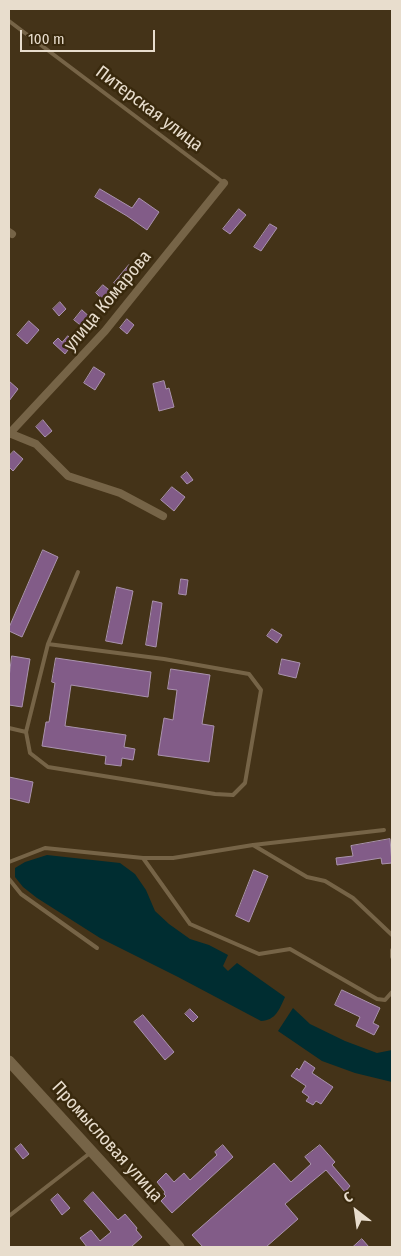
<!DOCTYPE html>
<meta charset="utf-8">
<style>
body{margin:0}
#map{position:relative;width:401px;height:1256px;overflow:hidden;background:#443318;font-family:"Fira Sans Condensed",sans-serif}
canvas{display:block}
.frame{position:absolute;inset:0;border:10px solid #e8ddcd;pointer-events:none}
.north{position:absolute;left:331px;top:1186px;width:50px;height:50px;-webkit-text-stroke:4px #39290d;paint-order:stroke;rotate:330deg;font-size:14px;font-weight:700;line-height:20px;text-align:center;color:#e8ddcd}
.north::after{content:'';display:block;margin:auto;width:18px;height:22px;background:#e8ddcd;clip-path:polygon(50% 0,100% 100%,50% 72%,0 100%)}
.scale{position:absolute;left:20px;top:30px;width:135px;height:22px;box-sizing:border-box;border:2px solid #e8ddcd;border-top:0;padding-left:6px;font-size:15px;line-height:18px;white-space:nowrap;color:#e8ddcd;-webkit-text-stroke:4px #39290d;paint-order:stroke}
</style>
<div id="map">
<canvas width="401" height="1256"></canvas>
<div class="frame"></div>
<div class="north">С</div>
<div class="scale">100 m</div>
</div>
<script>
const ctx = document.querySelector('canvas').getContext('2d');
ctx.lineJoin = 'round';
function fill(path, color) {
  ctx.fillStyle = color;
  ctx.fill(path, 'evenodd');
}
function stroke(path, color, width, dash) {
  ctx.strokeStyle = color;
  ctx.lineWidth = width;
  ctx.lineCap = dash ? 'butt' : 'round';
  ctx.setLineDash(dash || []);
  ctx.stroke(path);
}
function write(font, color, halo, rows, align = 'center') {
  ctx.font = font + ' "Fira Sans Condensed",sans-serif';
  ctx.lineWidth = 5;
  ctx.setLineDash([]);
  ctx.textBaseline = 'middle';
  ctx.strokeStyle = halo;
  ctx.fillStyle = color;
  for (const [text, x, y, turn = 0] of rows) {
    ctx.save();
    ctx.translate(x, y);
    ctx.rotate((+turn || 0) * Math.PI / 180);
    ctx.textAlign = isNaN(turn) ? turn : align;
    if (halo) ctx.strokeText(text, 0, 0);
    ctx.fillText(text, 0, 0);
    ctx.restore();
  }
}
fill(new Path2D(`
 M47 855 120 863 135 874 146 890 155 911 169 924 190 939 209 945 228 955 223 966 228 971 237 963 285 997C279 1010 276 1020 261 1021L178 977 100 938 37 898 23 887 15 877V868L25 862Z
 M293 1008 310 1024 345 1041 377 1053 392 1050V1082L355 1073 322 1061 278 1031Z`), '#002d31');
const building = new Path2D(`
 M100 189 132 208 139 198 159 212 147 230 127 216 95 197Z
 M239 209 246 215 230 234 223 229Z
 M270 224 277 228 261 251 254 247Z
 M129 265 135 269 120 288 114 283Z
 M103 285 113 293 105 302 96 293Z
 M60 302 66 309 59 316 53 309Z
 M82 310 92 319 84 328 74 320Z
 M127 319 134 325 127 334 120 328Z
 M29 321 39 330 27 344 17 335Z
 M68 336 74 342 65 354 53 343 58 338 62 342Z
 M94 367 105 374 95 390 84 383Z
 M9 381 18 389 9 401Z
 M164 381 166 389 169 388 174 407 159 411 153 384Z
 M43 420 52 431 45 437 36 427Z
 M14 451 23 459 13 471 9 467V456Z
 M187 472 193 480 187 484 181 477Z
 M172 487 185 497 174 511 161 500Z
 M43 550 58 557 22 637 9 631V628Z
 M181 579 188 580 186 595 179 594Z
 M117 587 133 591 122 644 106 641Z
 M153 601 162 603 156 647 146 645Z
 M272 629 282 635 277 643 267 636Z
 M12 656 30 659 22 707 9 705V678Z
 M56 658 151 672 148 697 71 685 65 726 126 735 124 747 135 749 133 760 122 758 121 766 105 764 106 756 42 746 46 722H49L55 683 52 682Z
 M282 659 300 663 296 678 279 674Z
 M171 669 210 675 202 724 214 726 209 762 158 755 164 718 173 720 177 690 168 689Z
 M9 777 33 782 29 803 9 798Z
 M390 839 392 863 382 864 381 858 337 865 336 858 353 856 351 846Z
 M254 870 268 876 249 922 236 916Z
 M342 990 380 1008 373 1023 379 1026 374 1035 356 1026 360 1017 335 1005Z
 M190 1009 198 1017 193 1022 185 1014Z
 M143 1015 174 1052 165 1060 134 1022Z
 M305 1061 315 1068 312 1073 333 1087 321 1104 316 1101 313 1105 306 1101 309 1097 302 1092 306 1086 291 1076 297 1068 299 1070Z
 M21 1144 29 1154 23 1159 15 1149Z
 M223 1145 233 1157 172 1213 161 1201 166 1196 164 1194 165 1192 157 1182 166 1173 174 1182 184 1173 190 1180 217 1155 215 1152Z
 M320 1145 335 1162 332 1165 350 1186 345 1192 326 1170 285 1204 298 1219 266 1247H203L192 1235 274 1163 291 1182 311 1164 305 1157Z
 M93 1192 118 1220 125 1214 137 1228 136 1230 142 1237 131 1247H87L80 1238 91 1230 100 1241 111 1232 84 1201Z
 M58 1194 70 1208 62 1215 51 1200Z
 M362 1239 369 1247H353Z`);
fill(building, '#825c88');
stroke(building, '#aa93ae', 1);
stroke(new Path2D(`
 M9 21 224 183
 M48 644 164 659 249 674 261 690 245 783 233 795 215 794 48 767 30 753 26 732 48 644 78 572
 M9 728 26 732
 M253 845 307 877 325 881 353 898 392 935
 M143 858 190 924 259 954 290 949 377 999 385 1000 392 992
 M9 862 45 848 143 858H173L253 845 384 830
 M9 879 21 894 97 948
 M392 950V957
 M9 1216 90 1153`), '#766447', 4);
stroke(new Path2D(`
 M9 232 12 234
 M9 433 36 444 68 476 120 493 163 516
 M9 434 105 331 224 183`), '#766447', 8);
stroke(new Path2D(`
 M9 1061 179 1247`), '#766447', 11);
write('18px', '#e8ddcd', '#39290d', [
 ["Питерская улица",149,109,37],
 ["улица Комарова",108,301,-50],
 ["Промысловая улица",107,1142,48]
]);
</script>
